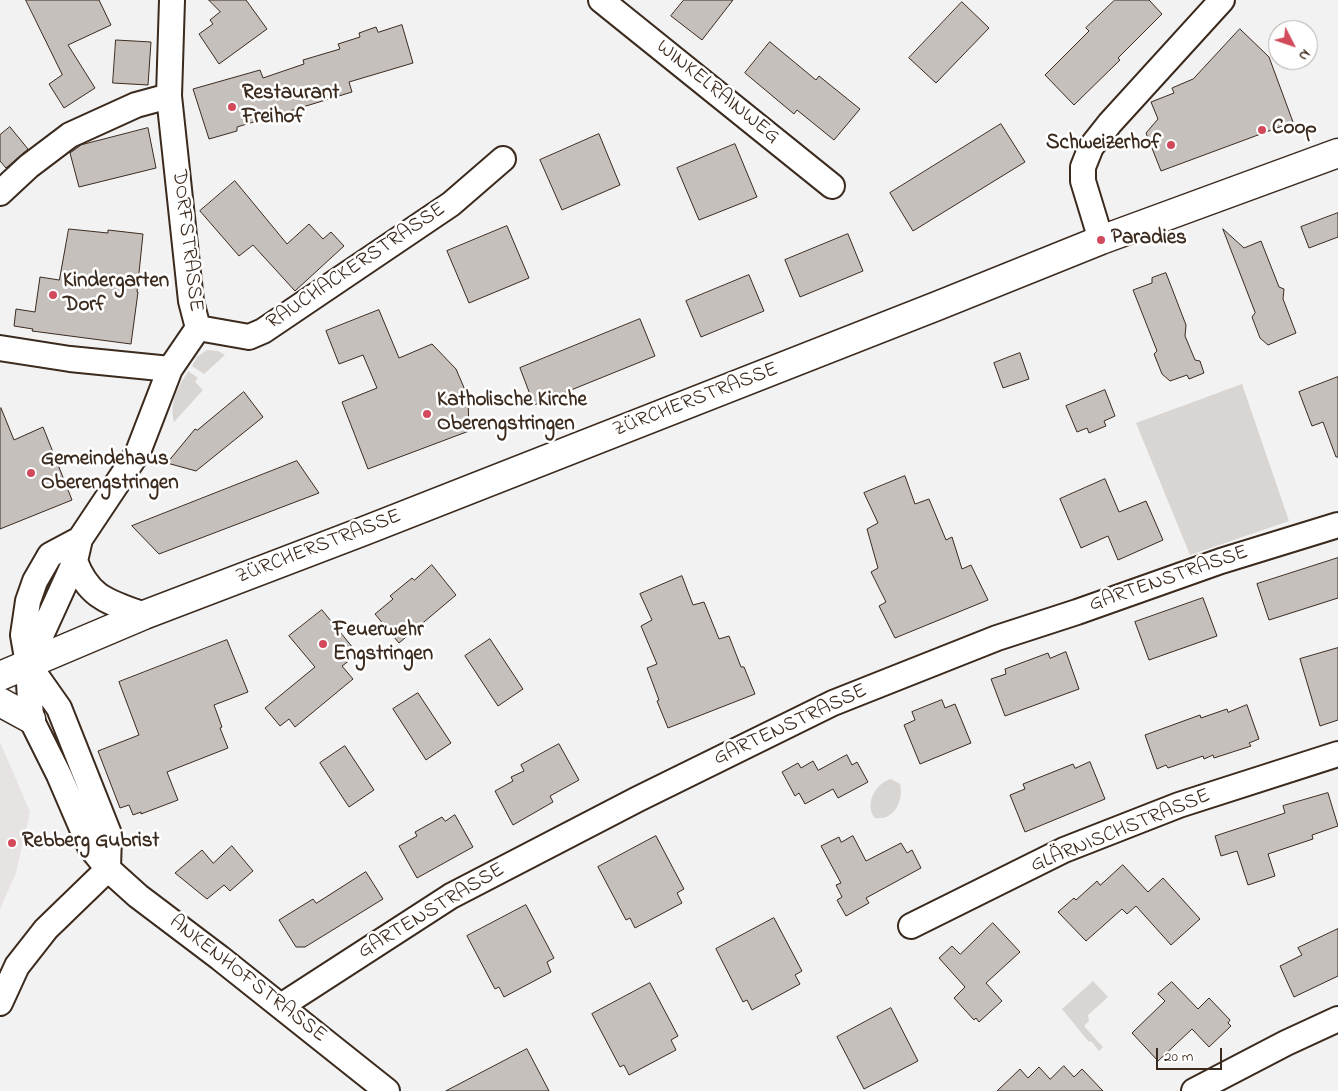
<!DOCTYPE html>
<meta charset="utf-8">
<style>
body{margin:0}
#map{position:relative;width:1338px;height:1091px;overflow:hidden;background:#f3f2f2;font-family:"Indie Flower",sans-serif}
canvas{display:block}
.north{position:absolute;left:1268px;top:20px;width:50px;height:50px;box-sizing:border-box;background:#fff;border:1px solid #b1aaa5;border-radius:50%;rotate:131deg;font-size:14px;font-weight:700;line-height:20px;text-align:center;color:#3b2a1e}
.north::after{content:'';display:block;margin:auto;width:18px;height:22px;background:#d1495b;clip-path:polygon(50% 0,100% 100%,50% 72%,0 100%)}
.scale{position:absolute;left:1156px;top:1048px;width:66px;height:22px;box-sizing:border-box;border:2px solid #3b2a1e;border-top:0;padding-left:6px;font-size:15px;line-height:18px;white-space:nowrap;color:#3b2a1e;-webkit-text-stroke:4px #fff;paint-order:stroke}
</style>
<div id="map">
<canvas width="1338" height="1091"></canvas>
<div class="north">N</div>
<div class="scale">20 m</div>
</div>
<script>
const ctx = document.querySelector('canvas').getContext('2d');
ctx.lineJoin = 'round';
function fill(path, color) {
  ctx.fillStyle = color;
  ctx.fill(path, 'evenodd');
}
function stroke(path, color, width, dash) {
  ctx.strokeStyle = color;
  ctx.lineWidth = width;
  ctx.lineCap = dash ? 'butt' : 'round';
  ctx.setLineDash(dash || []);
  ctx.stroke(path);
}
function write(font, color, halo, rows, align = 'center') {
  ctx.font = font + ' "Indie Flower",sans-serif';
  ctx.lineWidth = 5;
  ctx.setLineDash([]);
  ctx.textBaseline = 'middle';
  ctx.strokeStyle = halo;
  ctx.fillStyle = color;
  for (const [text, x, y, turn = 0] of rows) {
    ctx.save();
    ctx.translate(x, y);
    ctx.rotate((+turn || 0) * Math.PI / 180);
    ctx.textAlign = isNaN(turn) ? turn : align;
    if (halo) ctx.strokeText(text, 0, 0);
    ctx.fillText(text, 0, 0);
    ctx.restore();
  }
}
fill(new Path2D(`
 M0 742 30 812 16 873 0 909Z`), '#e6e3e2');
fill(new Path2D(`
 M207 350 218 351 225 355 204 374 192 366 197 357Z
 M188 371 198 378 195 382 203 390 174 422C169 402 178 388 188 371Z
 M1242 384 1289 521 1190 555 1136 423Z
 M891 779 900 784C904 801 894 821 875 818 864 805 875 783 891 779Z
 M1093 981 1108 997 1088 1015 1089 1021 1084 1026 1103 1047 1099 1051 1091 1041 1089 1042 1062 1009Z`), '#d8d5d2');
const building = new Path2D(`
 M26 0H99L111 25 68 45 95 88 64 108 49 84 62 75Z
 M209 0H246L267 29 219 64 199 34 213 24 210 20 220 12Z
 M684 0H733L702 40 671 16Z
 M1115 0H1149L1162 14 1118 58 1120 60 1074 105 1045 75 1089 31 1086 28Z
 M962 2 989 28 936 83 909 58Z
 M402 25 413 63 349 82 352 92 237 127V131L209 139 193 89 260 70 263 78 304 64 303 60 340 49 338 44 360 37 359 33 376 27 378 32Z
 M1240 29 1269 57 1293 122 1161 171 1146 133 1158 119 1151 102 1174 93 1172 88 1193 79Z
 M116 40 151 42 148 85 113 83Z
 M770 42 816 80 819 76 860 109 834 140 797 110 794 114 745 73Z
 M1001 124 1025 162 913 231 890 193Z
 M10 127 28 149 6 168 0 161V135Z
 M148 128 156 168 79 187 70 153 81 145Z
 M599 134 620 185 562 210 540 160Z
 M735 144 757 197 699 220 677 168Z
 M235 181 287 244 309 224 323 239 331 232 344 246 295 291 253 245 239 256 200 211Z
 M1338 213V237L1309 248 1301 227Z
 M507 226 529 278 469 303 447 251Z
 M69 229 108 233V230L143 234 137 292H138L131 344 32 331 33 329 14 326 16 309 35 312 40 277 59 280Z
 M1223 229 1244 248 1261 241 1279 287 1284 289 1283 299 1296 333 1268 345 1260 338 1252 317 1255 313Z
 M848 234 863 271 800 297 785 260Z
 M1166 273 1186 325 1185 336 1195 360 1200 361 1204 373 1189 379 1187 375 1170 381 1162 374 1154 354 1157 351 1133 290 1152 283V278Z
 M749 275 764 311 701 337 686 301Z
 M379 310 399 358 432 344 456 369 468 397 469 431 368 469 342 402 377 388 363 355 339 364 326 331Z
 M640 319 655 356 534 405 520 368Z
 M1020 353 1029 379 1003 388 994 363Z
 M1338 377V457H1336L1323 422 1312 426 1299 392Z
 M1105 390 1115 416 1104 421 1106 426 1089 433 1087 428 1077 432 1066 406Z
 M244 392 263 417 196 471 167 463 195 429 197 430Z
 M1 408 14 440 43 427 72 500 0 529V409Z
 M297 461 319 493 159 554 132 526Z
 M905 476 915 504 929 499 946 540 952 537 962 569 971 565 988 600 895 638 879 606 886 602 871 572 878 568 867 529 878 523 864 493Z
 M1105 479 1119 512 1146 501 1163 540 1118 560 1108 536 1081 548 1060 499Z
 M1338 558V598L1269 620 1257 584Z
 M432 565 456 595 399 643 375 614 393 599 390 596 412 578 414 580Z
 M682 576 693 605 704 602 719 639 729 636 741 667H744L755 694 668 728 657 701 659 700 647 668 657 664 641 626 652 620 640 594Z
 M1203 598 1217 636 1149 660 1135 622Z
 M322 610 358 654 342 666 353 679 295 727 289 719 280 726 265 708 315 667 289 636Z
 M490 639 523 689 498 706 465 656Z
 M227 640 248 692 214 705 222 727 220 728 228 748 167 772 178 800 141 814V812L133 815 129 805 120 808 98 751 139 735 119 682Z
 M1338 648V720L1320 726 1300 659Z
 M1066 652 1079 689 1005 716 991 679 1006 674 1005 669 1048 653 1050 658Z
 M418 693 451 743 426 760 393 709Z
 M942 700 945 708 955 704 971 743 920 764 904 725 915 720 912 712Z
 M1247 705 1259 739 1249 743 1251 746 1214 758 1213 755 1204 759 1203 756 1168 768 1166 765 1157 769 1145 735 1200 715 1201 718 1227 709 1228 712Z
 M559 744 579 780 550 796 553 802 513 825 495 791 513 781 511 777 524 771 521 765Z
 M345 746 374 790 349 807 320 763Z
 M847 755 852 765 857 762 868 782 838 798 833 789 805 804 799 793 795 796 782 772 798 763 801 768 813 761 818 770Z
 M1090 762 1105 799 1025 832 1010 795 1025 789 1023 784 1073 764 1075 768Z
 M1328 793 1338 826 1312 835 1313 839 1268 854 1275 876 1248 885 1237 851 1221 856 1215 836 1285 813 1283 806Z
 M455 815 473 847 417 878 399 846 417 836 415 832 442 817 445 821Z
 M656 836 684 889 677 893 682 903 635 928 630 918 626 920 598 867Z
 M853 836 866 861 901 843 907 853 912 850 921 868 866 898 869 903 846 916 837 900 842 897 836 885 841 883 821 846 839 837 841 842Z
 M232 846 253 871 230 891 224 885 207 899 175 873 202 850 213 863Z
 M1123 865 1148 892 1163 878 1200 919 1171 945 1136 906 1127 914 1122 909 1086 941 1058 912 1074 898 1076 900 1097 881 1100 885Z
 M366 872 383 899 305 947H296L279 920 313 899 316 903Z
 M526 905 554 958 547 962 551 972 504 997 499 987 495 989 467 936Z
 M774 918 802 971 795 975 800 984 752 1010 747 1000 743 1002 716 949Z
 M993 923 1020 952 986 983 1002 1001 979 1022 976 1018 974 1020 954 998 965 987 939 958 952 946 960 954Z
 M1338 929V976L1294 997 1280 966 1302 955 1298 948Z
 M1172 982 1198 1009 1209 998 1230 1020 1228 1023 1231 1026 1209 1047 1192 1029 1158 1061 1132 1033 1165 1001 1158 994Z
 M650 983 678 1036 671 1040 676 1050 629 1075 624 1065 620 1067 592 1014Z
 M891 1008 918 1061 864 1089 837 1037Z
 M527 1049 549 1091H446Z
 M1064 1066 1074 1077 1082 1069 1103 1091H997L1020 1069 1028 1078 1039 1067 1050 1079Z`);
fill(building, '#c6c0bd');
stroke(building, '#3b2a1e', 1);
const minor = new Path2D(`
 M601 0 832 186
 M0 193 29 166 70 135 136 105 169 96
 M1101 240 1083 181V167L1091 147 1110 123 1222 0
 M198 328 249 337 263 331 451 204 503 159
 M0 348 70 359 170 369
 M80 539 50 555 35 581 28 601 23 635 28 664 31 719 59 775 90 847 108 869 138 896 220 958 387 1091
 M75 561C89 599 110 602 144 615
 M28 664 75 561 80 539 138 452 170 369 198 328 191 301 169 96 172 0
 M911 926 1064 850 1179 805 1338 754
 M0 1003 17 966 46 929 108 869 109 834 59 708 28 664
 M281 1006 451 896 638 799 833 703 997 638 1077 612 1221 561 1338 525
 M1194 1091 1286 1043 1338 1019`);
const major = new Path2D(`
 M0 676 144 615 364 531 937 306 1101 240 1338 153
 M0 702 31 719`);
stroke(minor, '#3b2a1e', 28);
stroke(major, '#3b2a1e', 31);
stroke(minor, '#fff', 24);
stroke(major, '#fff', 28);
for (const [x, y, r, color] of [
 [232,107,5,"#d1495b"],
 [1262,130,5,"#d1495b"],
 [1171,145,5,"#d1495b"],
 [1101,240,5,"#d1495b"],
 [53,295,5,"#d1495b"],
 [427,414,5,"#d1495b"],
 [31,473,5,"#d1495b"],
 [323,644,5,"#d1495b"],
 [12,843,5,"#d1495b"]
]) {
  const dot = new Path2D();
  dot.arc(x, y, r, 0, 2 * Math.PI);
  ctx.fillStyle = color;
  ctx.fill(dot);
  stroke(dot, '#fff', 2);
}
write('21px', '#3b2a1e', '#fff', [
 ["WINKELRAINWEG",717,93,39],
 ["DORFSTRASSE",186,241,83],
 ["RAUCHACKERSTRASSE",357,267,-34],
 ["ZÜRCHERSTRASSE",696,401,-21],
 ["ZÜRCHERSTRASSE",319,548,-21],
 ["GARTENSTRASSE",1169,580,-19],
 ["GARTENSTRASSE",791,726,-25],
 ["GLÄRNISCHSTRASSE",1121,832,-22],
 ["GARTENSTRASSE",432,912,-31],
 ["ANKENHOFSTRASSE",247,980,38]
]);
write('bold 21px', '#3b2a1e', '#fff', [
 ["Restaurant",242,95],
 ["Freihof",242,119],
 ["Coop",1272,130],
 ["Schweizerhof",1161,145,"right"],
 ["Paradies",1111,240],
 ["Kindergarten",63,283],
 ["Dorf",63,307],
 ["Katholische Kirche",437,402],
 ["Oberengstringen",437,426],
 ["Gemeindehaus",41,461],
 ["Oberengstringen",41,485],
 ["Feuerwehr",333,632],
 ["Engstringen",333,656],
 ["Rebberg Gubrist",22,843]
], 'left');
</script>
